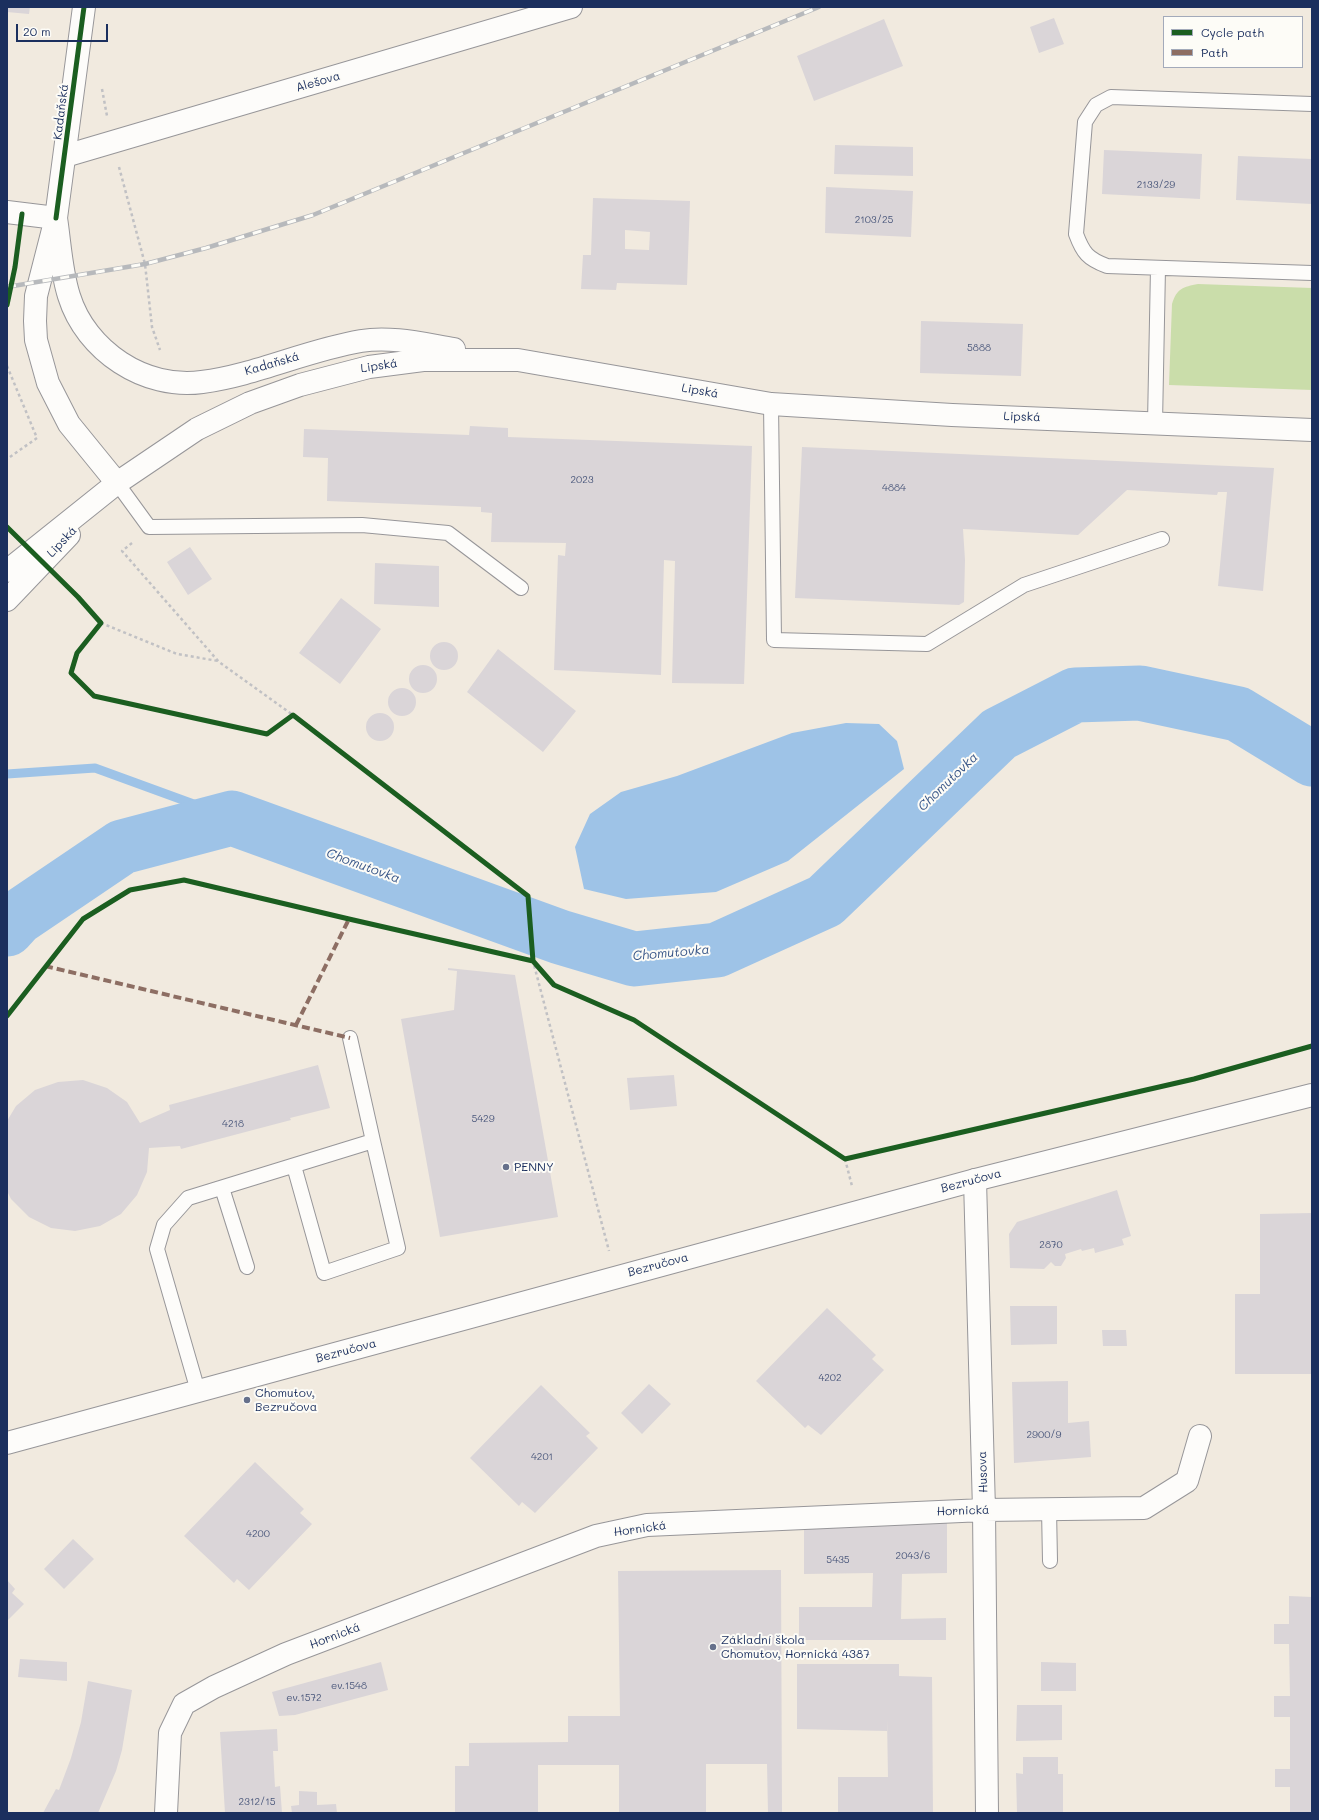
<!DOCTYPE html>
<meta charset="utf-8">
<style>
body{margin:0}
#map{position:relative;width:1319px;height:1820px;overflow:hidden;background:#f1eadf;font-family:Mali,sans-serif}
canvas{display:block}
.frame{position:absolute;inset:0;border:8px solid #1b2f5e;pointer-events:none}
.legend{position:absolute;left:1163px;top:16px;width:140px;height:52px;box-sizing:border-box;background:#fdfcf7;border:1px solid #a3aaba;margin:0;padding:5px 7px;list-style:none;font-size:12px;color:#1b2f5e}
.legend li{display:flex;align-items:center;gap:8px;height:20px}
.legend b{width:20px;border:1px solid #a3aaba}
.scale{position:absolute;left:16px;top:24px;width:92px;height:18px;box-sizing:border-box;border:2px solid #1b2f5e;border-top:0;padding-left:5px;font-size:12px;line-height:14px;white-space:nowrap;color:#1b2f5e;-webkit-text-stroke:3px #fdfcf7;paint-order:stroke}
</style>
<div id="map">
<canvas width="1319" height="1820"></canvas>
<div class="frame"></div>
<ul class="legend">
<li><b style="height:5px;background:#1b5e20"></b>Cycle path</li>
<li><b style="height:5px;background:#8d6e63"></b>Path</li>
</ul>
<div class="scale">20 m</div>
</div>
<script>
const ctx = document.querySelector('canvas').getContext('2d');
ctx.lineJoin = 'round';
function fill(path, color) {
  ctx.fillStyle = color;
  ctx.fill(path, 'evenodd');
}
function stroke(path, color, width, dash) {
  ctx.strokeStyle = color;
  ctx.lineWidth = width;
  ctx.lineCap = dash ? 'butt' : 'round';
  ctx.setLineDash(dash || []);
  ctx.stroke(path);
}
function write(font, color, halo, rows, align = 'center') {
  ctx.font = font + ' Mali,sans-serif';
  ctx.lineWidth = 4;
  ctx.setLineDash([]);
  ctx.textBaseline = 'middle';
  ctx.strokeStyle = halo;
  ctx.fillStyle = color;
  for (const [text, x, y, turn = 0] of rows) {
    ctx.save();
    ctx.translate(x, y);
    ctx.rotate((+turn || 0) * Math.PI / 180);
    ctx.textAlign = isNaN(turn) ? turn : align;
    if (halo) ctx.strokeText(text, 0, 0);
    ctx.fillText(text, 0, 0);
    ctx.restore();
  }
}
fill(new Path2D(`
 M1198 284 1312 288V390L1169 385 1172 304C1177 288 1183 287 1198 284Z`), '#caddaa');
fill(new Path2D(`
 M846 723 879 724 897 741 904 769 788 861 716 892 626 899 584 889 575 847 590 814 621 792 677 776 792 733Z`), '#9ec3e7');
stroke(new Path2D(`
 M7 774 95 768 232 818`), '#9ec3e7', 9);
stroke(new Path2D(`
 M7 929 17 918 122 847 232 818 560 937 634 959 717 950 825 901 999 734 1075 695 1140 693 1238 714 1312 759`), '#9ec3e7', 55);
fill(new Path2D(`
 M7 7H30L29 14 7 12Z
 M1054 18 1064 44 1039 53 1030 27Z
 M884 19 903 66 814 101 797 56Z
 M835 145 913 147V176L834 174Z
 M1104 150 1202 154 1200 199 1102 194Z
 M1238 156 1312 159V204L1236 200Z
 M826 187 913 191 911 237 825 233Z
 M593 198 690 201 687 285 617 283 616 290 581 289 583 255H591ZM625 230 650 232 649 250 625 249Z
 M921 321 1023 324 1021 376 920 373Z
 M470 426 508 428V437L752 446 744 684 672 683 675 561 664 560 661 675 554 670 558 555 565 556 566 543 491 542 492 513 481 512V507L327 501 328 458 303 457 304 429 469 435Z
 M802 447 1274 468 1263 591 1218 586 1227 492H1218L1217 495 1127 490 1078 535 963 529 965 560 964 602 959 605 795 598Z
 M190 547 212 579 188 595 167 562Z
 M375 563 439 566V607L374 604Z
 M341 598 381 629 340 684 299 653Z
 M430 656a14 14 0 1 1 28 0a14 14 0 1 1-28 0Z
 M498 649 576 711 543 752 467 692Z
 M409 679a14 14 0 1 1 28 0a14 14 0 1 1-28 0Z
 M388 702a14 14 0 1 1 28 0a14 14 0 1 1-28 0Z
 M366 727a14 14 0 1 1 28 0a14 14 0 1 1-28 0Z
 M448 968 515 975 558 1217 440 1237 401 1019 454 1010 457 971 448 970Z
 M318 1065 330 1108 290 1118 291 1120 181 1149 180 1146 149 1148 147 1172 137 1195 121 1214 100 1226 75 1231 51 1228 29 1217 11 1199 7 1191V1121L16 1106 35 1090 58 1082 83 1080 107 1088 127 1102 140 1123 170 1110 169 1105Z
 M674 1075 677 1106 630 1110 627 1078Z
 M1117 1190 1131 1236 1122 1239 1124 1245 1095 1253 1094 1248 1082 1251 1081 1249 1065 1254 1066 1258 1061 1266H1055L1051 1262 1044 1269 1010 1268 1009 1234 1017 1222Z
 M1312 1213V1374H1235V1294H1260V1214Z
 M1010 1306H1057V1344L1011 1345Z
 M827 1308 876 1355 872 1359 884 1370 821 1435 808 1425 805 1428 756 1381Z
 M1102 1330H1126L1127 1346H1103Z
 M1068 1381V1423L1089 1421 1091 1457 1014 1463 1012 1382Z
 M649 1384 671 1404 642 1434 621 1413Z
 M541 1385 590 1433 586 1436 598 1448 535 1513 522 1502 519 1506 470 1458Z
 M255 1462 304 1509 300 1513 312 1524 249 1590 237 1579 234 1583 184 1536Z
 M873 1522H947V1573L902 1574 901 1619 946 1618V1640H799V1607H872L873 1573 804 1574V1528L873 1527Z
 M73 1539 94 1559 64 1589 44 1569Z
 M781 1570 782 1813H768L767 1764H706V1813H619V1765H538V1813H455V1766H469V1743L568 1742V1716H620L618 1571Z
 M7 1580 15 1589 12 1593 24 1604 7 1621Z
 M1289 1596 1312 1597V1813H1290V1787H1275V1769H1290V1717H1274V1696H1290L1289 1644H1274V1624H1289Z
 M20 1659 67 1662V1681L18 1677Z
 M381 1662 388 1690 295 1715 279 1716 272 1692Z
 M1041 1662 1076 1663V1691H1041Z
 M797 1664H899V1676L932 1677 933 1813H838V1777H888L887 1719V1731L797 1729Z
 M88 1681 132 1690 122 1750 116 1771 98 1813H43L56 1789 59 1790 71 1758 81 1722Z
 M1017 1705H1062V1740L1016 1741Z
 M277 1729 278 1751H273L275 1787 280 1786 282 1813H225L220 1732Z
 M1023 1757H1058V1774H1063V1813L1017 1812 1016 1773 1023 1774Z
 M299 1791 317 1792V1805L336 1804 337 1813H292L291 1806 299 1805Z`), '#dad5d8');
const service = new Path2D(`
 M1312 104 1111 97 1096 105 1085 122 1076 234C1083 253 1088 259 1107 266L1312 273
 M771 404 774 640 927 644 1024 585 1162 539
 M1155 423 1158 268
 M117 483 149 527 362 525 448 533 521 588
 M294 1166 324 1273 398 1248 373 1141
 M222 1188 247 1267
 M198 1391 157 1249 164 1225 188 1198 373 1141 350 1038
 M1049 1509 1050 1561`);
const minor = new Path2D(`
 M65 156 571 7
 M7 212 56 218
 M975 1180 984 1510 987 1813
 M166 1813 170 1733 184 1704 214 1687 286 1654 596 1536 647 1525 984 1510 1144 1508 1187 1481 1200 1436`);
const tertiary = new Path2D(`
 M84 7 56 218 36 296 35 321 36 340 48 383 69 424 117 483
 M56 218C60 244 61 271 69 296 86 351 145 390 202 382 256 375 307 350 361 341 391 336 423 344 454 349
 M7 571 117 483 197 429 250 403 300 385 369 367 423 360H518L771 404 952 415 1312 430
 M7 600 69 535
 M7 1443 975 1180 1312 1095`);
stroke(service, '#979699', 16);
stroke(minor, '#979699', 24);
stroke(tertiary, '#979699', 24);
stroke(new Path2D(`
 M102 89 107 116
 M119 167 145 264 152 327 160 350
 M17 251 19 240
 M7 366 37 438 7 459
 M132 543 122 551 219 662 293 715 528 896 533 961 609 1251
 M78 597 101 623 77 653 71 673 94 696 267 734 293 715
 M101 623 177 654 218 661
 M845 1159 852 1186`), '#c1c1c4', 2.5, [3, 3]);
stroke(service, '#fdfcfa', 14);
stroke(minor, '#fdfcfa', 22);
stroke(tertiary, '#fdfcfa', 22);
const rail = new Path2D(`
 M7 287 145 264 206 248 313 215 819 7`);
stroke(rail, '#b7b9bc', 4.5);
stroke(rail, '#fdfcf7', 3, [9]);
stroke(new Path2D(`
 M7 527 78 597`), '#c1c1c4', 2.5, [3, 3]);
stroke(new Path2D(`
 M45 966 350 1038
 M296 1025 349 919`), '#8d6e63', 4, [8, 4]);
stroke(new Path2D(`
 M56 218 84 7
 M7 305 15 267 22 214
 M7 527 78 597 101 623 77 653 71 673 94 696 267 734 293 715 528 896 533 961 554 985 634 1020 845 1159 1194 1079 1312 1046
 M7 1016 83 919 130 890 184 880 349 919 533 961`), '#1b5e20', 5);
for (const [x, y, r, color] of [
 [506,1167,4,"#66708b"],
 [247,1400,4,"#66708b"],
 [713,1647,4,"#66708b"]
]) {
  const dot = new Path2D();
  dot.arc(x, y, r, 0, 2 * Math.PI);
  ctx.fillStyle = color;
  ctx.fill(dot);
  stroke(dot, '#fdfcf7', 1.5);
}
write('10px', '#4b587c', null, [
 ["2133/29",1156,185],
 ["2103/25",874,220],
 ["5888",979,348],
 ["2023",582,480],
 ["4884",894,488],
 ["5429",483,1119],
 ["4218",233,1124],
 ["2870",1051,1245],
 ["4202",830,1378],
 ["2900/9",1044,1435],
 ["4201",542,1457],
 ["4200",258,1534],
 ["2043/6",913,1556],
 ["5435",838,1560],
 ["ev.1548",349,1686],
 ["ev.1572",304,1698],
 ["2312/15",257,1802]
]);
write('12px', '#1b2f5e', '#fdfcf7', [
 ["Alešova",318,82,-16],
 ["Kadaňská",61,112,-83],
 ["Kadaňská",272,364,-16],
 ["Lipská",379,366,-9],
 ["Lipská",700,391,10],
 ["Lipská",1022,417,2],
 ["Lipská",62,542,-47],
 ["Bezručova",971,1181,-15],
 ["Bezručova",658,1265,-15],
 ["Bezručova",346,1351,-15],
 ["Husova",983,1472,-92],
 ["Hornická",963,1511,-2],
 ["Hornická",640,1529,-8],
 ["Hornická",335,1636,-21]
]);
write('12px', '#1b2f5e', '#fdfcf7', [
 ["PENNY",514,1167],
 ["Chomutov,",255,1393],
 ["Bezručova",255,1407],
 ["Základní škola",721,1640],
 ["Chomutov, Hornická 4387",721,1654]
], 'left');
write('italic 13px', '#385688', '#fdfcf7', [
 ["Chomutovka",948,782,-44],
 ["Chomutovka",363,866,20],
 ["Chomutovka",671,953,-5]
]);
</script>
